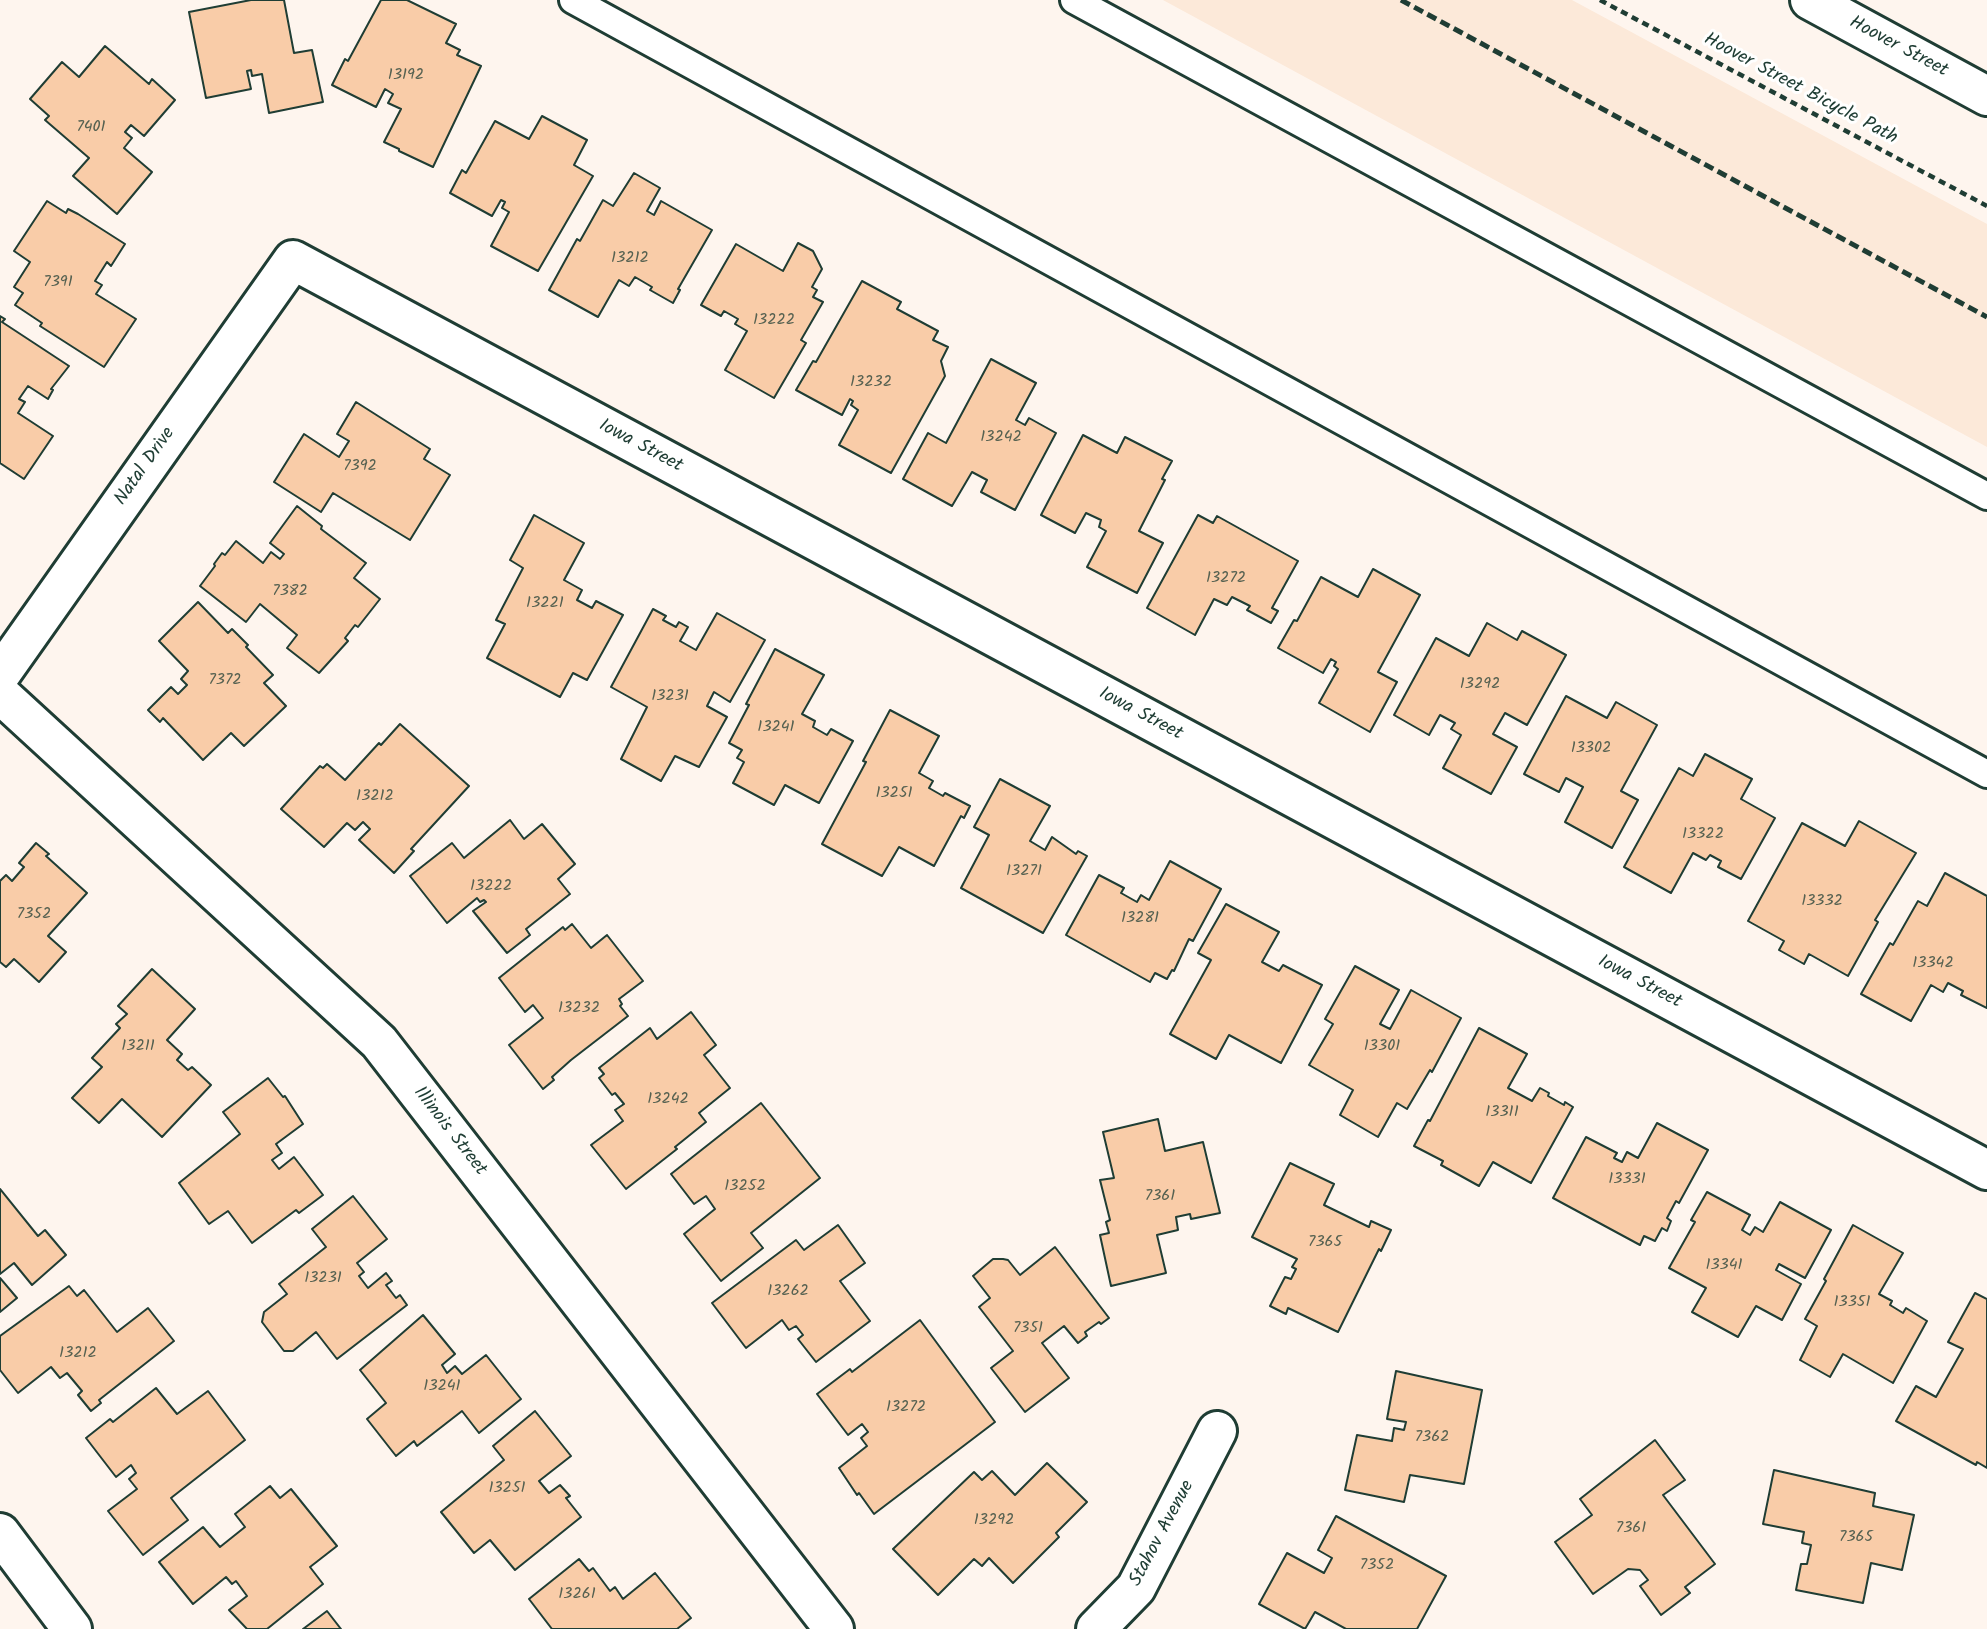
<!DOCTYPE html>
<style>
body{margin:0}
canvas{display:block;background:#fef5ee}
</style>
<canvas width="1987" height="1629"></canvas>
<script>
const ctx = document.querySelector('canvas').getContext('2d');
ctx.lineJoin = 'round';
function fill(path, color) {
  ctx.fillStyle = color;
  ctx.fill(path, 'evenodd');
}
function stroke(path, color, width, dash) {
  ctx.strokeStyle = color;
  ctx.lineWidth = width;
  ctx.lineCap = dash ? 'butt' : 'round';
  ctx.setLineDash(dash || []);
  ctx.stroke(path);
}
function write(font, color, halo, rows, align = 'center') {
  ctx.font = font + ' Kalam,sans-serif';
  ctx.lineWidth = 6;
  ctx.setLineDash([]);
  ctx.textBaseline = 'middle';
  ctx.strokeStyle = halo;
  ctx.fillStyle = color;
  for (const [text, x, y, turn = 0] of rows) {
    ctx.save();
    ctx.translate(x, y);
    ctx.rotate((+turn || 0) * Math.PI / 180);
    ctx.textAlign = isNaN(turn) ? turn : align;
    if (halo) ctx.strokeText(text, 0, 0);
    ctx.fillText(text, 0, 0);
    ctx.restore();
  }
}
fill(new Path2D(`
 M1163 0H1572L1987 224V447Z`), '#fce9d9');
const building = new Path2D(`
 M251 0H284L294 53 312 50 323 102 269 113 262 74 252 76 251 70 247 71 251 89 206 98 189 12Z
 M381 0H407L456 24 446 43 460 50 457 55 481 66 433 167 399 151V149L384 142 401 109 388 103 393 94 385 89 376 107 332 85 345 59 348 61Z
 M105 46 149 84 152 79 175 100 144 136 131 125 125 132 132 138 124 148 152 172 117 214 73 176 89 158 45 120 49 116 30 99 62 62 79 77Z
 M542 116 587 140 574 165 593 176 538 271 491 246 509 212 502 208 505 202 501 200 492 216 450 193 462 170 466 173 495 121 529 139Z
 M634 173 660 188 647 211 654 215 661 201 712 230 678 289 680 290 673 303 650 290 652 287 635 277 629 286 619 280 598 317 549 290 577 239 580 241 603 200 613 206Z
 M47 201 66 213 68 209 78 214 125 244 111 266 107 262 95 281 102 285 96 294 136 319 104 367 40 326 42 323 15 305 23 293 14 287 30 262 14 251Z
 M798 243 813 251 822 269 812 287 817 290 813 297 823 302 801 340 806 343 774 398 725 370 747 331 735 324 738 319 724 311 721 316 701 305 736 244 783 271Z
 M862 281 901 302 897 309 938 331 933 340 948 347 941 361 945 376 891 473 839 445 858 410 851 405 853 401 850 399 842 415 796 390 813 361 816 362Z
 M0 316 5 319 2 322 69 366 51 389 53 390 48 399 28 386 19 399 25 402 18 413 53 436 24 479 0 463Z
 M991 359 1036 383 1016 420 1025 425 1029 418 1056 433 1015 510 981 492 987 480 972 472 952 506 903 479 928 433 946 443Z
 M356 402 430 449 424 459 450 475 410 540 333 493 321 512 274 482 304 434 339 457 349 441 337 434Z
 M1083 435 1117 453 1125 437 1172 461 1162 479 1165 480 1139 531 1163 543 1137 593 1087 567 1106 531 1099 527 1101 520 1086 513 1075 533 1041 515Z
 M297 506 322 526 321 529 366 563 354 578 380 599 358 627 355 625 345 638 348 641 319 673 287 648 297 635 260 604 246 622 200 586 215 566 214 564 222 553 225 555 236 541 263 563 271 552 280 559 284 554 270 543Z
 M534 515 584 543 564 580 582 590 577 600 592 608 596 601 623 615 587 680 573 673 560 697 487 658 505 624 496 620 523 568 510 560Z
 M1198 515 1213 523 1217 516 1298 561 1272 608 1278 611 1271 623 1247 610 1250 606 1232 597 1227 605 1214 599 1195 635 1147 608Z
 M1373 569 1420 595 1378 672 1397 682 1370 732 1319 703 1338 669 1334 666 1336 662 1331 659 1323 673 1278 648 1294 620 1297 621 1321 577 1358 597Z
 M198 602 228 633 232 629 248 645 246 647 273 675 264 683 286 706 244 746 231 733 203 760 163 718 160 722 148 710 171 687 178 694 187 685 181 679 188 671 159 641Z
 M653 609 666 616 663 620 676 627 679 622 688 627 680 641 696 650 717 613 765 640 730 702 714 692 707 706 727 717 699 767 675 756 661 781 621 759 647 707 611 687Z
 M1487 623 1517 640 1522 631 1566 655 1527 725 1505 713 1493 734 1517 747 1491 794 1443 768 1461 735 1451 729 1455 723 1440 715 1429 735 1394 715 1436 638 1469 656Z
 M775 649 824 675 802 714 815 721 813 727 827 735 831 729 853 741 819 803 785 785 774 805 733 783 744 762 737 758 742 750 729 743 749 705 746 704Z
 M1566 696 1607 718 1616 702 1657 725 1621 791 1638 800 1612 848 1565 822 1583 787 1566 778 1559 792 1524 774Z
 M890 710 939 736 919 773 933 781 929 788 943 796 945 793 970 806 964 818 961 816 934 866 899 847 882 876 822 844 866 762 863 761Z
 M400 724 469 786 411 849 414 851 394 873 359 840 370 829 363 822 355 830 347 823 324 847 281 809 320 766 323 768 327 764 345 780 379 743 381 745Z
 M1705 754 1752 779 1741 799 1775 818 1741 879 1718 867 1721 861 1710 855 1706 860 1693 853 1671 893 1624 867 1679 768 1693 776Z
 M1000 779 1050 806 1030 841 1045 850 1052 837 1076 854 1078 851 1087 856 1043 933 961 888 989 835 974 827Z
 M510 820 524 839 542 824 575 864 558 879 570 894 526 929 530 935 507 953 473 911 486 902 484 900 480 902 477 898 447 923 410 876 452 843 464 858Z
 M1859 821 1916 853 1875 920 1878 922 1848 976 1809 954 1804 964 1779 950 1784 941 1748 921 1802 823 1845 846Z
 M36 843 49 854 46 856 87 893 48 936 66 952 39 982 14 959 6 967 0 962V881L6 875 12 881 24 867 19 863Z
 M1170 861 1221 889 1193 941 1189 939 1174 971 1172 970 1167 979 1155 973 1150 982 1066 935 1099 875 1124 888 1121 893 1137 902 1141 895 1149 900Z
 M1945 873 1987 896V1008L1961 995 1963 991 1948 983 1943 992 1931 985 1911 1021 1861 994 1890 943 1893 945 1918 901 1927 906Z
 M1226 904 1279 932 1262 962 1279 971 1283 965 1322 985 1281 1063 1229 1035 1216 1059 1170 1034 1211 960 1198 953Z
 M572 924 591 948 607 935 643 981 619 999 622 1004 620 1006 628 1016 571 1060 552 1077 554 1080 543 1089 509 1045 543 1018 533 1005 525 1012 499 978 563 927 565 930Z
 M1355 966 1399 990 1380 1024 1390 1029 1411 990 1461 1018 1432 1072 1430 1070 1407 1109 1397 1103 1378 1137 1340 1115 1353 1090 1309 1065 1333 1024 1325 1019Z
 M152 969 195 1009 167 1040 182 1054 177 1060 188 1070 192 1067 211 1085 162 1137 122 1099 99 1123 72 1098 102 1067 92 1058 120 1028 116 1024 127 1014 118 1006Z
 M691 1012 716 1045 704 1055 730 1088 699 1113 706 1122 675 1147 677 1149 626 1189 591 1145 623 1121 615 1110 624 1104 615 1093 612 1095 599 1078 604 1074 599 1068 650 1028 657 1039Z
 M1479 1028 1527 1054 1508 1088 1532 1101 1540 1088 1549 1093 1548 1096 1564 1105 1565 1102 1573 1107 1531 1183 1493 1162 1479 1186 1441 1165 1443 1161 1414 1146 1428 1120 1430 1121Z
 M268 1078 283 1097 285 1096 303 1124 276 1144 282 1153 272 1160 279 1169 294 1157 323 1195 299 1213 296 1210 252 1243 228 1211 209 1224 179 1183 240 1134 223 1112Z
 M761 1103 820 1178 751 1233 763 1248 721 1281 684 1234 715 1209 706 1196 694 1204 671 1174Z
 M1158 1119 1165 1151 1203 1142 1220 1213 1191 1219 1190 1214 1176 1217 1178 1230 1157 1235 1166 1273 1111 1286 1100 1235 1109 1233 1106 1222 1110 1220 1100 1180 1114 1178 1103 1132Z
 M1657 1123 1708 1150 1679 1203 1676 1201 1667 1218 1671 1221 1667 1231 1662 1228 1655 1241 1644 1236 1640 1245 1553 1198 1586 1137 1617 1153 1614 1158 1622 1162 1627 1152 1638 1158Z
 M1290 1163 1334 1184 1324 1205 1369 1227 1371 1221 1391 1230 1381 1251 1379 1249 1338 1332 1288 1308 1286 1314 1270 1306 1285 1277 1291 1279 1296 1269 1292 1267 1297 1259 1252 1237Z
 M0 1189 38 1236 45 1230 66 1255 32 1285 14 1263 0 1274Z
 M1707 1192 1750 1215 1742 1230 1750 1235 1755 1227 1763 1232 1780 1202 1831 1230 1805 1278 1779 1264 1776 1270 1801 1284 1782 1320 1756 1306 1738 1337 1692 1312 1706 1288 1669 1268 1695 1222 1691 1220Z
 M353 1196 387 1239 357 1263 364 1272 359 1276 368 1288 386 1273 392 1281 386 1285 396 1298 400 1295 407 1305 337 1359 316 1332 293 1351H284L262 1322 264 1312 287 1294 279 1284 326 1247 312 1229Z
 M838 1225 865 1263 840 1281 870 1321 816 1362 798 1339 803 1335 796 1326 789 1330 782 1320 746 1348 712 1303 796 1240 804 1250Z
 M1853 1225 1903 1253 1879 1294 1892 1301 1890 1305 1903 1313 1906 1308 1927 1321 1893 1383 1843 1354 1830 1377 1800 1360 1817 1326 1805 1319 1826 1281 1824 1279Z
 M1055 1247 1109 1318 1101 1324 1099 1322 1085 1332 1087 1336 1078 1343 1064 1326 1042 1343 1069 1378 1025 1412 991 1368 1013 1351 979 1307 990 1298 973 1276 993 1259H1003L1008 1260 1020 1275Z
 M0 1278 17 1298 0 1312Z
 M69 1286 77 1296 84 1290 117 1332 148 1308 174 1341 99 1400 101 1403 91 1411 78 1395 82 1391 67 1373 60 1378 51 1367 18 1393 0 1370V1336Z
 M1975 1293 1987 1299V1468L1977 1462 1976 1465 1896 1421 1916 1386 1936 1397 1963 1349 1948 1342Z
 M423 1315 455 1354 442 1365 447 1373 455 1366 462 1374 486 1355 521 1399 479 1433 462 1411 417 1446 414 1441 396 1456 367 1419 386 1403 360 1370Z
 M920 1320 995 1422 874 1514 859 1493 857 1495 839 1468 867 1446 861 1438 868 1432 862 1424 848 1435 817 1394 850 1369 852 1372Z
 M1396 1371 1482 1390 1464 1484 1410 1475 1404 1502 1345 1490 1357 1435 1392 1441 1394 1428 1404 1430 1406 1422 1387 1419Z
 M156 1388 177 1414 208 1391 245 1440 171 1498 188 1520 143 1555 108 1511 137 1489 129 1479 136 1473 131 1465 116 1477 86 1438 110 1419 113 1422Z
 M535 1411 571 1456 539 1481 549 1493 560 1485 570 1496 566 1498 581 1517 515 1570 490 1540 474 1553 441 1512 504 1460 493 1446Z
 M1655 1440 1685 1480 1663 1495 1715 1564 1685 1587 1690 1593 1661 1615 1640 1586 1648 1580 1640 1570 1628 1569 1593 1594 1555 1542 1592 1515 1580 1499Z
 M1047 1463 1087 1502 1056 1533 1059 1537 1013 1583 989 1558 982 1566 974 1559 938 1595 893 1549 974 1472 982 1480 992 1471 1015 1495Z
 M1774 1470 1875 1493 1873 1506 1914 1515 1902 1570 1871 1563 1863 1603 1796 1590 1801 1564H1807L1811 1545 1802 1543 1804 1532 1763 1524Z
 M270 1486 280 1498 291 1489 337 1546 310 1567 323 1584 267 1629H247L229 1610 247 1596 236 1581 232 1584 226 1577 193 1604 159 1562 203 1527 220 1547 245 1527 235 1514Z
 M1336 1516 1446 1576 1417 1629H1346L1315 1612 1305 1629 1259 1604 1287 1553 1324 1573 1332 1558 1318 1550Z
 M579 1559 589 1571 593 1568 610 1591 615 1587 623 1599 655 1573 691 1618 677 1629H552L529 1599Z
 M327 1611 341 1629H303Z`);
fill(building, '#f9cca8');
stroke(building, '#1f3d34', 2);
const lane = new Path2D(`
 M573 0 1987 774
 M1074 0 1987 496`);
const street = new Path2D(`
 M0 675 293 260 1987 1170
 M0 694 379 1042 834 1629
 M0 1533 72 1629
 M1096 1629 1136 1588 1217 1431`);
const secondary = new Path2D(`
 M1810 0 1987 96`);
stroke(lane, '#1f3d34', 32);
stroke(street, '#1f3d34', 44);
stroke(secondary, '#1f3d34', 44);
stroke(new Path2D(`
 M1600 0 1987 206`), '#1f3d34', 4.5, [7, 5]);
stroke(lane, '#fff', 26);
stroke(street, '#fff', 38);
stroke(secondary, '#fff', 38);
stroke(new Path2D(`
 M1401 0 1987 317`), '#1f3d34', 5, [10, 5]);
write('16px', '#566151', null, [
 ["13192",406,76],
 ["7401",91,128],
 ["13212",630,259],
 ["7391",58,283],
 ["13222",774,321],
 ["13232",871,383],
 ["13242",1001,438],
 ["7392",360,467],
 ["13272",1226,579],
 ["7382",290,592],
 ["13221",545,604],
 ["7372",225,681],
 ["13292",1480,685],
 ["13231",670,697],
 ["13241",776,728],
 ["13302",1591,749],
 ["13251",894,794],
 ["13212",375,797],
 ["13322",1703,835],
 ["13271",1024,872],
 ["13222",491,887],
 ["13332",1822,902],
 ["7352",34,915],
 ["13281",1140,919],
 ["13342",1933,964],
 ["13232",579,1009],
 ["13211",138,1047],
 ["13301",1382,1047],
 ["13242",668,1100],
 ["13311",1502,1113],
 ["13331",1627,1180],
 ["13252",745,1187],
 ["7361",1160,1197],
 ["7365",1325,1243],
 ["13341",1724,1266],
 ["13231",323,1279],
 ["13262",788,1292],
 ["13351",1852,1303],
 ["7351",1028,1329],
 ["13212",78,1354],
 ["13241",442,1387],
 ["13272",906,1408],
 ["7362",1432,1438],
 ["13251",507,1489],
 ["13292",994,1521],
 ["7361",1631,1529],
 ["7365",1856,1538],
 ["7352",1377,1566],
 ["13261",577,1595]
]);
write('19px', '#1f3d34', '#fff', [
 ["Hoover Street",1898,48,28],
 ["Hoover Street Bicycle Path",1800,90,28],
 ["Iowa Street",640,447,28],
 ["Natal Drive",146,467,-55],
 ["Iowa Street",1140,715,28],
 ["Iowa Street",1639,983,28],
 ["Illinois Street",449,1132,52],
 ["Stahov Avenue",1163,1534,-62]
]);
</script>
